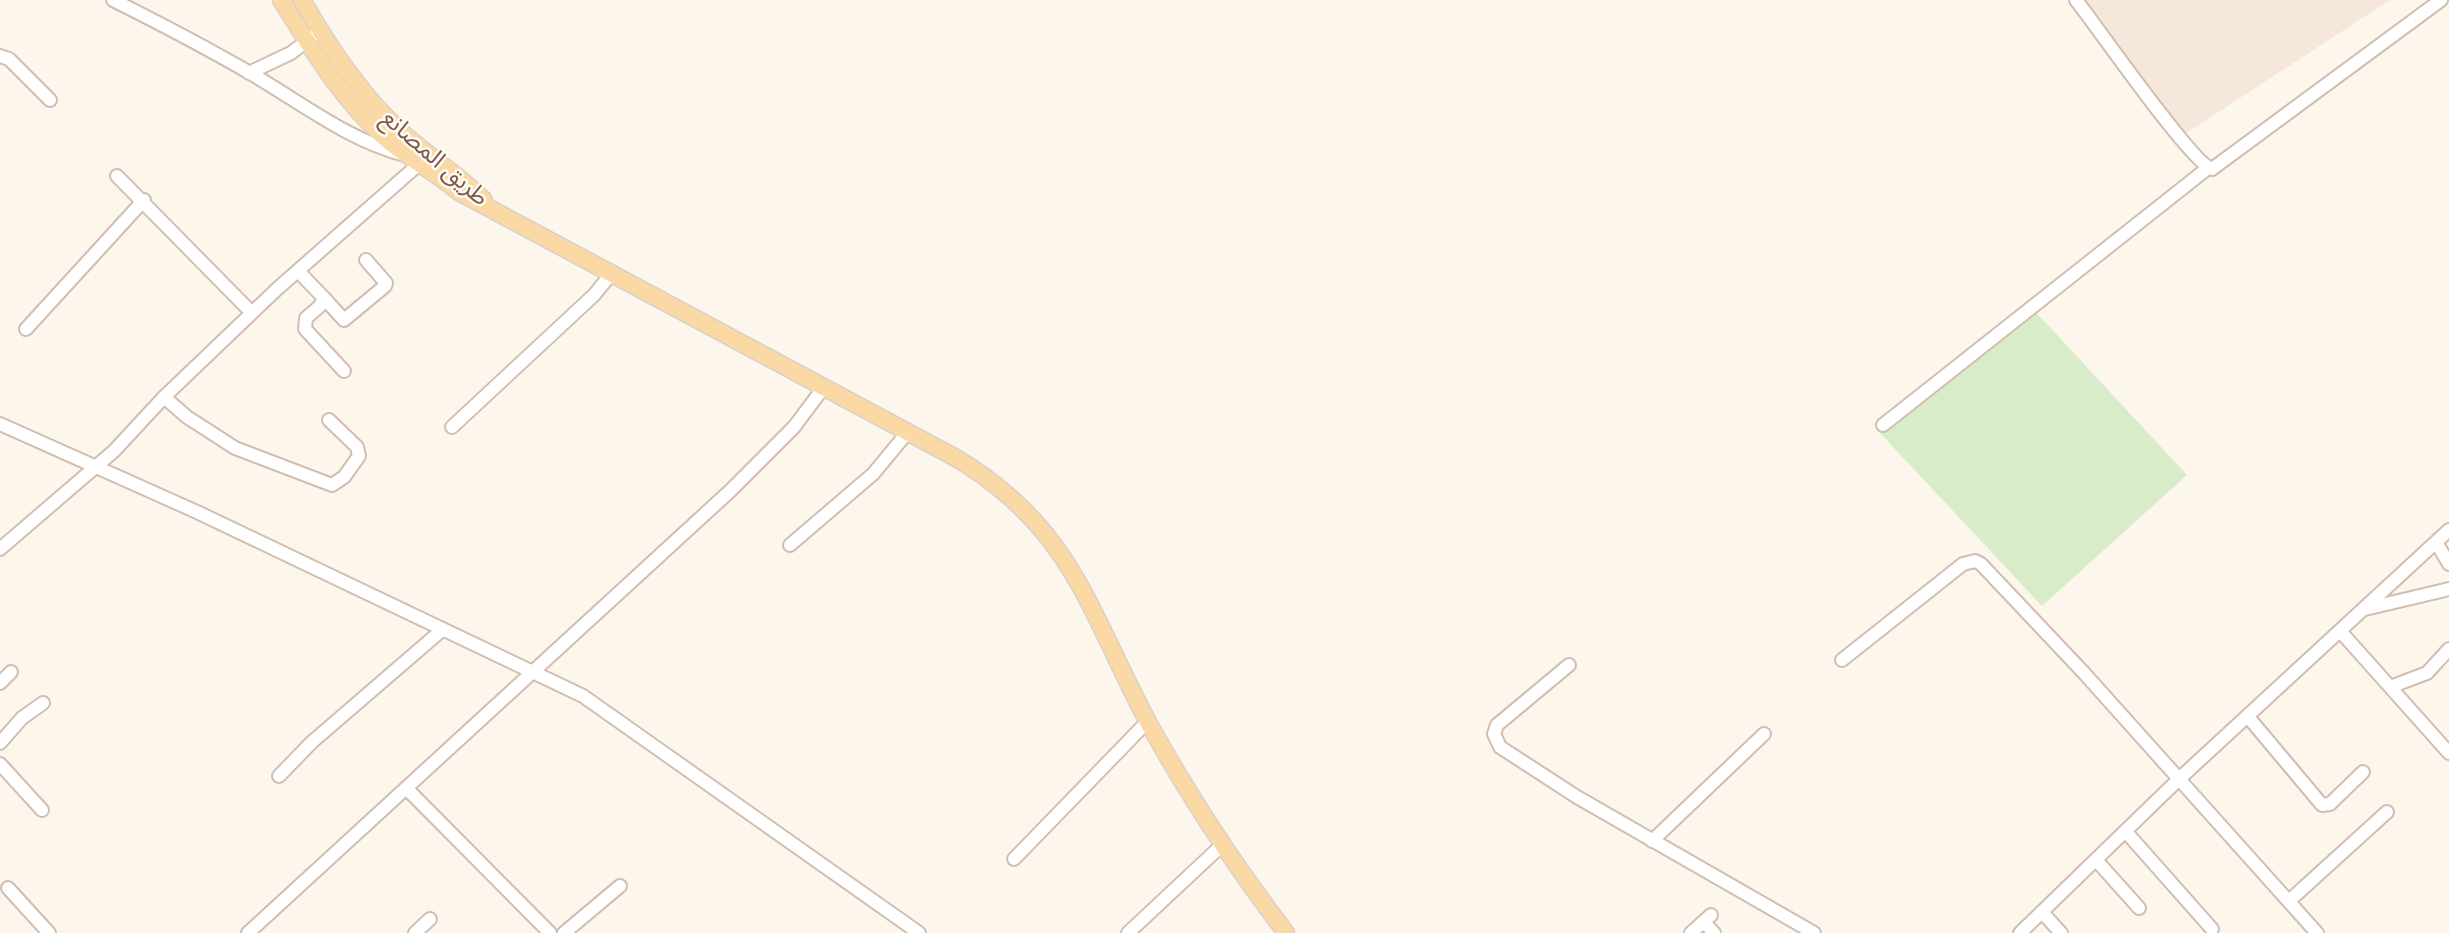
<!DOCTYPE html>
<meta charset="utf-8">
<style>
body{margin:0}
canvas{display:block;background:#fdf6ec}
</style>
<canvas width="2449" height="933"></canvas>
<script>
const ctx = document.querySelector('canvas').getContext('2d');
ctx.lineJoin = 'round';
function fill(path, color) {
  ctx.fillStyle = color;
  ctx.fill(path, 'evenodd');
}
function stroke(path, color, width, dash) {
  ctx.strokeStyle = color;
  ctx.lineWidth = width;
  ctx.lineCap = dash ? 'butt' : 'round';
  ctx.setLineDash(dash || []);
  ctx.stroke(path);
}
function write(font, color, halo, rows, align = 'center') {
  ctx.font = font + ' Mulish,"Noto Sans Arabic",sans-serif';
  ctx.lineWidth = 5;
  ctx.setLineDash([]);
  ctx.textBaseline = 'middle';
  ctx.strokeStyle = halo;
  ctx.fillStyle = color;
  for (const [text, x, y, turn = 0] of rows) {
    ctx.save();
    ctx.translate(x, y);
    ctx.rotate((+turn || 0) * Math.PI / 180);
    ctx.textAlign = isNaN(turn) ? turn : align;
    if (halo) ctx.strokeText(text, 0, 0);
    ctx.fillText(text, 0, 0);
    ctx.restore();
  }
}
fill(new Path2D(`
 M2076 0H2390L2185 134Z`), '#f5e8da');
fill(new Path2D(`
 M2032 308 2187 475 2042 606 1879 432Z`), '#d8ecc9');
const minor = new Path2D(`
 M113 0C159 23 205 47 250 73 300 102 349 141 405 155
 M2076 0C2096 25 2192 164 2212 169L2441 0
 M0 56 9 59 50 100
 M249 73 291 53 312 37
 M117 176 252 313
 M298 271 324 298 320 306 306 318 305 329 344 371
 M324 298 344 320 385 286 386 283 366 260
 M26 329 144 200
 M164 397 187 417 235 448 332 485 344 477 359 456 357 447 329 420
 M0 424 197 512 583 696 919 933
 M1883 425 2208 168
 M452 427 594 295 612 273
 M2436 542 2449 564
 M790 545 873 474 907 433
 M0 549 114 451 164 397 277 289 419 164
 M2365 609 2449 589
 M2341 632 2449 753
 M1842 660 1963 564 1975 561 1981 564 2084 673 2317 933
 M1569 665 1497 725 1494 734 1500 747 1577 797 1814 933
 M0 683 11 672
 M2390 687 2427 673 2449 649
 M2249 718 2322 805 2330 804 2363 772
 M0 743 22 718 43 703
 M0 764 42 810
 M279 776 312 742 442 630
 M407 789 550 933
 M2127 833 2212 929
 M1652 841 1764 734
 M1014 859 1148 721
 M2097 861 2139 908
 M8 888 49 933
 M2289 901 2387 812
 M2042 912 2061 933
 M1704 922 1714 933
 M248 933 730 491 794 427 824 387
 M415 933 430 919
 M564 933 620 886
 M1128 933 1221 846
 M1691 933 1711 915
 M2020 933 2179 779 2449 530`);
const major = new Path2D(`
 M281 0C312 49 341 99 385 138 408 158 435 172 459 192L956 458C1073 528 1089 612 1149 724 1190 798 1235 866 1286 933
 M302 0C330 48 363 99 406 136 431 158 460 176 484 200`);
stroke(minor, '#d1beb0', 16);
stroke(major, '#dad1cd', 19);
stroke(minor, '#fff', 12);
stroke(major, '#fbd9a5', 16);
write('24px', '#7a5c4d', '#fffaf3', [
 ["طريق المصانع",435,158,41]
]);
</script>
